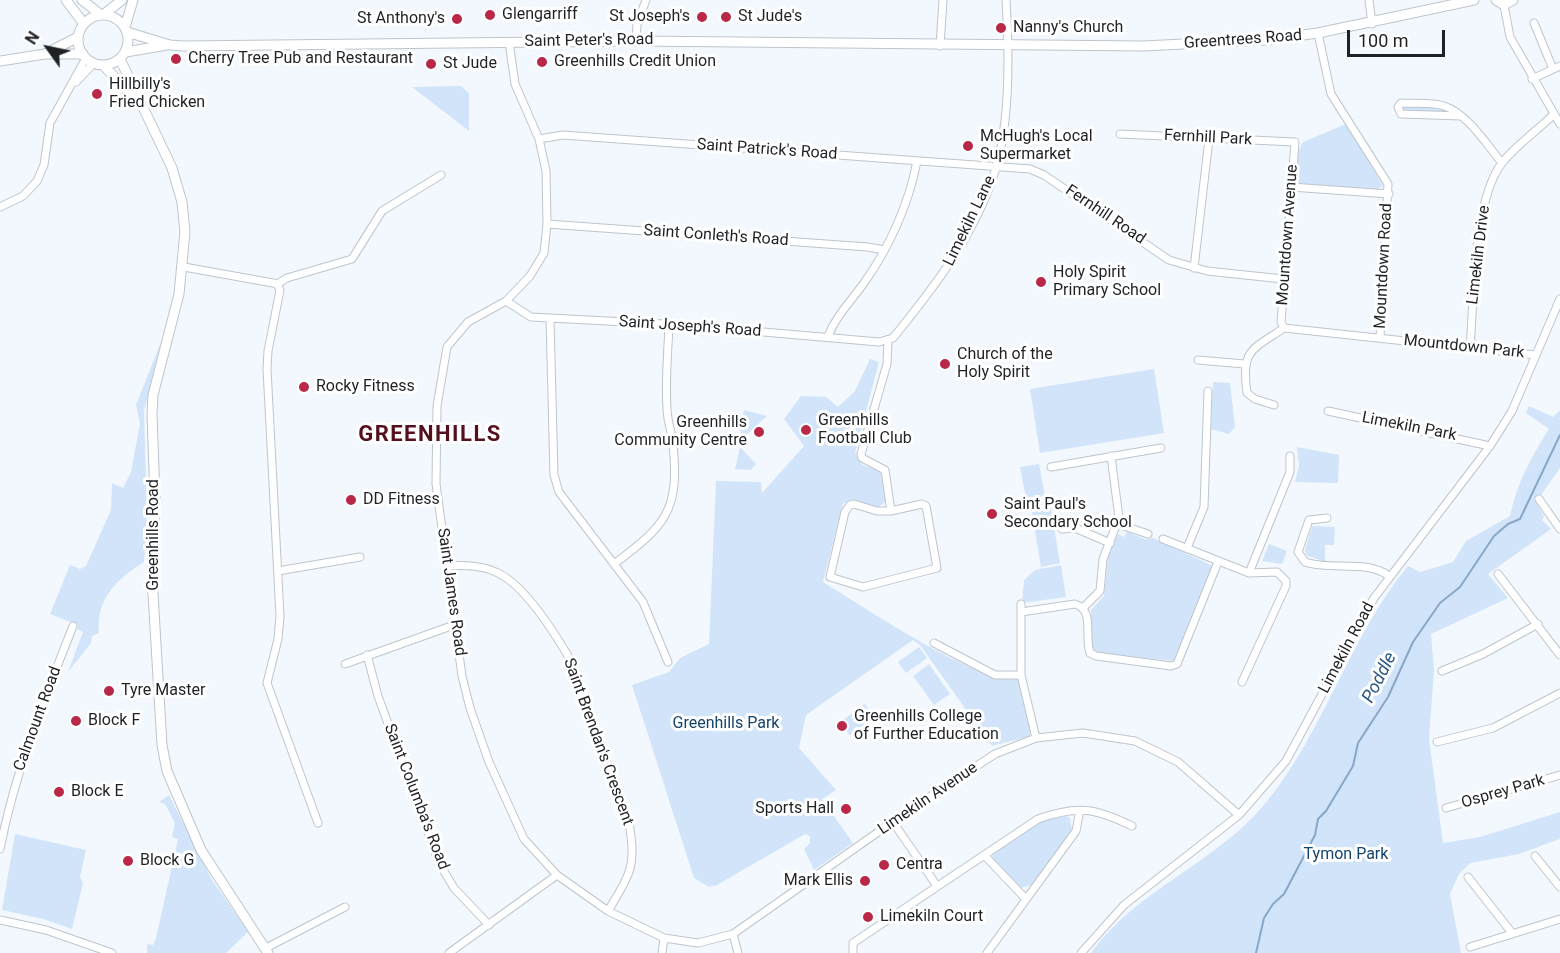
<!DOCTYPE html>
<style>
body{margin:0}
#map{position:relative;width:1560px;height:953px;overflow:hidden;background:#f3f8fe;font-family:Roboto,sans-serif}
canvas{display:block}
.north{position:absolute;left:18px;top:18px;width:60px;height:60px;-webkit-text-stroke:4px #fff;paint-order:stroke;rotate:303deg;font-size:16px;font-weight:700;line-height:24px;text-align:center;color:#1f2225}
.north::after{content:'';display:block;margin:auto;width:21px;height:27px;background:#1f2225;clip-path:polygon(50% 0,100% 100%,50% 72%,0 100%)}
.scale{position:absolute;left:1347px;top:30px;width:98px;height:27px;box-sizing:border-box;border:3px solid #1f2225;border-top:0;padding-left:8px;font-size:18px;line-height:21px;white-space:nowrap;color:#1f2225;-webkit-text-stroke:4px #fff;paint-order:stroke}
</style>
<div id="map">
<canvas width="1560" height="953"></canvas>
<div class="north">N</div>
<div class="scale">100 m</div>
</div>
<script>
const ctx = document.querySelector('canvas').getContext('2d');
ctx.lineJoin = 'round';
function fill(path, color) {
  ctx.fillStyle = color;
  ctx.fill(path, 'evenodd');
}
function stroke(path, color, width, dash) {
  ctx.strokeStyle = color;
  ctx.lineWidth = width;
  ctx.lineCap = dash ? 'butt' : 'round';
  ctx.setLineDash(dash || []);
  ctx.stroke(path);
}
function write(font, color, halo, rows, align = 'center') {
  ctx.font = font + ' Roboto,sans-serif';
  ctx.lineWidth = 6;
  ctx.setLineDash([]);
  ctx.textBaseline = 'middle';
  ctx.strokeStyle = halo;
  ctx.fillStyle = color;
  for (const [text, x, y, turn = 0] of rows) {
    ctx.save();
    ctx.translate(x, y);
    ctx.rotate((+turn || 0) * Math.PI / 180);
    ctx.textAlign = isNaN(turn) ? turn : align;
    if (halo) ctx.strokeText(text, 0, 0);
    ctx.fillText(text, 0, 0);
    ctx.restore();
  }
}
fill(new Path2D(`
 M461 86 469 93V131L412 87Z
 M1400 106 1442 107 1453 113 1403 112Z
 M1346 124 1383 186 1375 191 1299 184C1291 173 1297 153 1303 142Z
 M161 342 144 411 147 519 144 562C117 579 96 598 99 633L92 636 91 643 68 672 83 632 77 629 78 625 50 614 70 565 80 569 86 566 111 510 112 483 123 488 131 472 140 423 136 405Z
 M870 359 879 362 855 453 862 465 880 471 886 502 878 507 857 501 843 503 823 582C861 605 979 685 1018 679L1031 733 1028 737 992 746 920 645 913 640 806 715 799 748 836 790 822 799 853 843 814 870 804 849 810 843V836L805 834 717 885 709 887 694 878 632 685 669 672 680 658 709 644 716 481 761 482 762 493 804 446 784 419 801 396 826 397 838 407 855 391Z
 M1154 369 1164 433 1040 453 1030 389Z
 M1213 382 1230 383 1235 427 1229 434 1211 429Z
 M1529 406 1553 417 1560 410V468L1536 502 1544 516 1542 520 1551 529 1488 574 1508 598 1431 634 1434 670 1429 739 1443 843 1480 837 1560 812V839L1519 854 1470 863 1459 874 1450 894 1461 953H1091C1136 890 1214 864 1263 806 1324 734 1348 638 1408 566L1420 572 1453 562 1466 541 1510 516C1517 483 1531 457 1549 429L1526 413Z
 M744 410 767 416 743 438 740 435Z
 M740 447 756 464 751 470 735 469Z
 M1297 447 1339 455 1338 483 1295 482 1299 466Z
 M1039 464 1045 496 1026 499 1020 467Z
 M1049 498 1060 563 1041 567 1030 501Z
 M1312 526 1335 527 1334 545H1325V562L1306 555 1305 550Z
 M1127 532 1145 539 1153 538 1213 566 1175 661 1097 654 1091 645V610L1104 596 1108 557 1118 534 1124 537Z
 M1269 544 1287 551 1282 564 1262 561Z
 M1061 565 1066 597 1022 603 1024 580 1035 570Z
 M919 647 927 658 906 673 898 662Z
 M929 664 950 694 934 705 913 676Z
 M865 704 874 717 850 735 844 729 838 728 836 725Z
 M169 795 212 880 248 932 226 953H147V944L153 945 156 938 178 839 172 837 175 823 165 804 159 802Z
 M1064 815 1070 818 1072 830 1032 885 1020 888 992 859 993 853 1035 824Z
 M15 834 86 850 80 877 83 883 72 929 43 919 2 910Z`), '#d1e4f9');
stroke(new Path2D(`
 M1256 953 1264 918 1273 904 1284 894 1315 835 1318 819 1326 811 1353 766 1358 743 1388 697 1413 642 1440 603 1460 587 1494 536 1508 524 1520 519 1560 435`), '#88a7c8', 2);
const minor = new Path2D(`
 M1369 0 1372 24
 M1504 5 1510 37 1560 124
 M1534 23 1553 69
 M1318 33 1331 94 1388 184 1380 338
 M636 41 637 24 646 0
 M509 42 515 84 539 139 546 171 547 224 544 253 530 276 506 301 468 322 447 347 437 406 436 484 462 676 470 708 489 762 524 839 557 875 608 911 664 938 698 943 733 934 911 809 995 754 1036 738 1083 733 1135 741 1178 762 1239 815
 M940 46 943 0
 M1532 79 1560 66
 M76 82 94 63
 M1461 116 1401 114 1398 107 1401 103C1415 104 1432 102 1444 106 1468 114 1487 145 1502 163
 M1120 134 1295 142 1281 322 1284 328
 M539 139 563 135 1030 169 1044 175 1169 260 1207 271 1283 279
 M1291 187 1389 194
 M0 207 23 196 37 181 44 165 50 123 86 58
 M547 224 868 247 884 250
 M184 267 273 283 277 284 280 290 268 351 267 369 280 616 278 639 267 683 318 823
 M1194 268 1209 139
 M277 284 287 278 352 259 382 211 441 175
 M506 301 531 317 683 325 879 342 893 338C935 286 976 234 996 168 1010 121 1009 49 1006 0
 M550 319 554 475 559 492 643 602 668 662
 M1284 328 1536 355
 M828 336C836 316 851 301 864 283 889 248 909 204 917 161
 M888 341 887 364 861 454 862 458 885 470 891 511
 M1470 348C1474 300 1473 200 1502 163 1516 145 1537 131 1553 115
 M1198 360 1244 364
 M1274 405 1255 399 1247 393C1241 350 1251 350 1284 328
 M1328 411 1490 446
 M1051 467 1161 448
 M1539 499 1560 529
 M854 504 877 511H891L922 504 926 506 937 568 863 587 830 577 845 512 850 505Z
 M1327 518 1309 520 1298 552 1305 562C1331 571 1366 559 1389 576
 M1118 524 1148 534
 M1062 529 1075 528 1110 543
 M1163 539 1249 573 1277 572 1286 581V586L1242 682
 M1187 548 1204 507 1208 391
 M614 564C665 526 680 511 673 445 672 433 667 421 667 408 665 381 668 352 669 325
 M447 566C464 565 482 565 498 573 524 585 552 629 567 654L629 823C637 867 630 874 608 911
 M278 571 360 557
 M1249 573 1290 472V456
 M1498 574 1560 655
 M1021 604V675L1036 738
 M1083 608 1100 591 1103 559 1119 518 1111 456
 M1021 612 1075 604C1095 610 1084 636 1090 653L1096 656 1171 666 1177 664 1218 562
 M934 643 995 675H1021
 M367 655 378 696 439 863 454 888 489 925
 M345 664 454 625
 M1442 671 1483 654 1538 624
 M1437 742 1493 728 1560 693
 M1446 808 1560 775
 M893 822 937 886
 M0 849C15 771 44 700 73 626
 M984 855 1026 899
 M1535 856 1560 887
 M1468 877 1512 933
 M0 920 46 930 112 953
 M733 934 738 953
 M1470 947 1560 919
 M266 948 345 907
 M449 953 557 875
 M662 953 664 938
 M853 953V943L1038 819C1078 805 1095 808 1132 826
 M987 953 1076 831 1080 810
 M1081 953 1124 905 1239 815 1286 761 1374 598 1490 446 1512 411 1560 299`);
const major = new Path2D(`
 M66 0 84 24
 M82 0 101 15
 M1496 0 1504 5 1513 0
 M78 40a25 25 0 1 1 50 0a25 25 0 1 1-50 0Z
 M103 15 122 0
 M125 27 133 0
 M127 32 170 45 184 46 636 41 1143 46 1265 40 1318 33 1474 0
 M126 52 167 45
 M45 54 78 37
 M120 59 172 168 182 202 185 232 179 294 153 395 152 415 155 497 152 577 162 745 167 771 201 850 268 953
 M0 61 45 54H83
 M103 65 132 95`);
stroke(minor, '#bdc5cd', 9);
stroke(major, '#bdc5cd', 11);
stroke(minor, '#fff', 7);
stroke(major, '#fff', 9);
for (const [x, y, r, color] of [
 [490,15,6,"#b92847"],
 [702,17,6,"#b92847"],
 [726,17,6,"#b92847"],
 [457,19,6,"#b92847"],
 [1001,28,6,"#b92847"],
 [176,59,6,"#b92847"],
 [542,62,6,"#b92847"],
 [431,64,6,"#b92847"],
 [97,94,6,"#b92847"],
 [968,146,6,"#b92847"],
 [1041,282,6,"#b92847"],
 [945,364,6,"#b92847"],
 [304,387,6,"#b92847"],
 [806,430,6,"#b92847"],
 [759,432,6,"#b92847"],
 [351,500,6,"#b92847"],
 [992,514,6,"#b92847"],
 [109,691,6,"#b92847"],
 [76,721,6,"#b92847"],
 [842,726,6,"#b92847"],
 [59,792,6,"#b92847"],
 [846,809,6,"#b92847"],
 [128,861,6,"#b92847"],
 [884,865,6,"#b92847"],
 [865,881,6,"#b92847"],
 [868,917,6,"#b92847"]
]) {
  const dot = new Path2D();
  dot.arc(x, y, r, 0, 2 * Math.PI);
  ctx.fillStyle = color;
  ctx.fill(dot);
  stroke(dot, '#fff', 2);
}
write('16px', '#1f2225', '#fff', [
 ["Glengarriff",502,15],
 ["St Joseph's",690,17,"right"],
 ["St Jude's",738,17],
 ["St Anthony's",445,19,"right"],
 ["Nanny's Church",1013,28],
 ["Cherry Tree Pub and Restaurant",188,59],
 ["Greenhills Credit Union",554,62],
 ["St Jude",443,64],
 ["Hillbilly's",109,85],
 ["Fried Chicken",109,103],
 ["McHugh's Local",980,137],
 ["Supermarket",980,155],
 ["Holy Spirit",1053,273],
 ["Primary School",1053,291],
 ["Church of the",957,355],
 ["Holy Spirit",957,373],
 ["Rocky Fitness",316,387],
 ["Greenhills",818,421],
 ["Football Club",818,439],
 ["Greenhills",747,423,"right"],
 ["Community Centre",747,441,"right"],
 ["DD Fitness",363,500],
 ["Saint Paul's",1004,505],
 ["Secondary School",1004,523],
 ["Tyre Master",121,691],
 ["Greenhills College",854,717],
 ["of Further Education",854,735],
 ["Block F",88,721],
 ["Block E",71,792],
 ["Sports Hall",834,809,"right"],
 ["Block G",140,861],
 ["Centra",896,865],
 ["Mark Ellis",853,881,"right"],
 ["Limekiln Court",880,917]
], 'left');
write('16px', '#1f2225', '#fff', [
 ["Greentrees Road",1243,40,-4],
 ["Saint Peter's Road",589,41,-1],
 ["Fernhill Park",1208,138,3],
 ["Saint Patrick's Road",767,150,4],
 ["Fernhill Road",1105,215,34],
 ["Limekiln Lane",970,221,-64],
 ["Mountdown Avenue",1288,235,-86],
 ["Saint Conleth's Road",716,236,4],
 ["Limekiln Drive",1479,255,-83],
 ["Mountdown Road",1384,266,-87],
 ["Saint Joseph's Road",690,327,4],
 ["Mountdown Park",1464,347,6],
 ["Limekiln Park",1409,427,11],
 ["Greenhills Road",154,535,-90],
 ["Saint James Road",451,592,82],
 ["Limekiln Road",1347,648,-62],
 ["Calmount Road",38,719,-70],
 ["Saint Brendan's Crescent",598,742,70],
 ["Osprey Park",1503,792,-16],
 ["Saint Columba's Road",416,797,69],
 ["Limekiln Avenue",928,799,-34]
]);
write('16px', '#14436e', '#fff', [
 ["Greenhills Park",726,724],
 ["Tymon Park",1346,855]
]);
write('italic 18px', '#2b5986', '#fff', [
 ["Poddle",1380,678,-63]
]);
ctx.letterSpacing = '1.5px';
write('bold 22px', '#55101e', '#fff', [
 ["GREENHILLS",430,435]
]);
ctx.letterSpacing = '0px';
</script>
